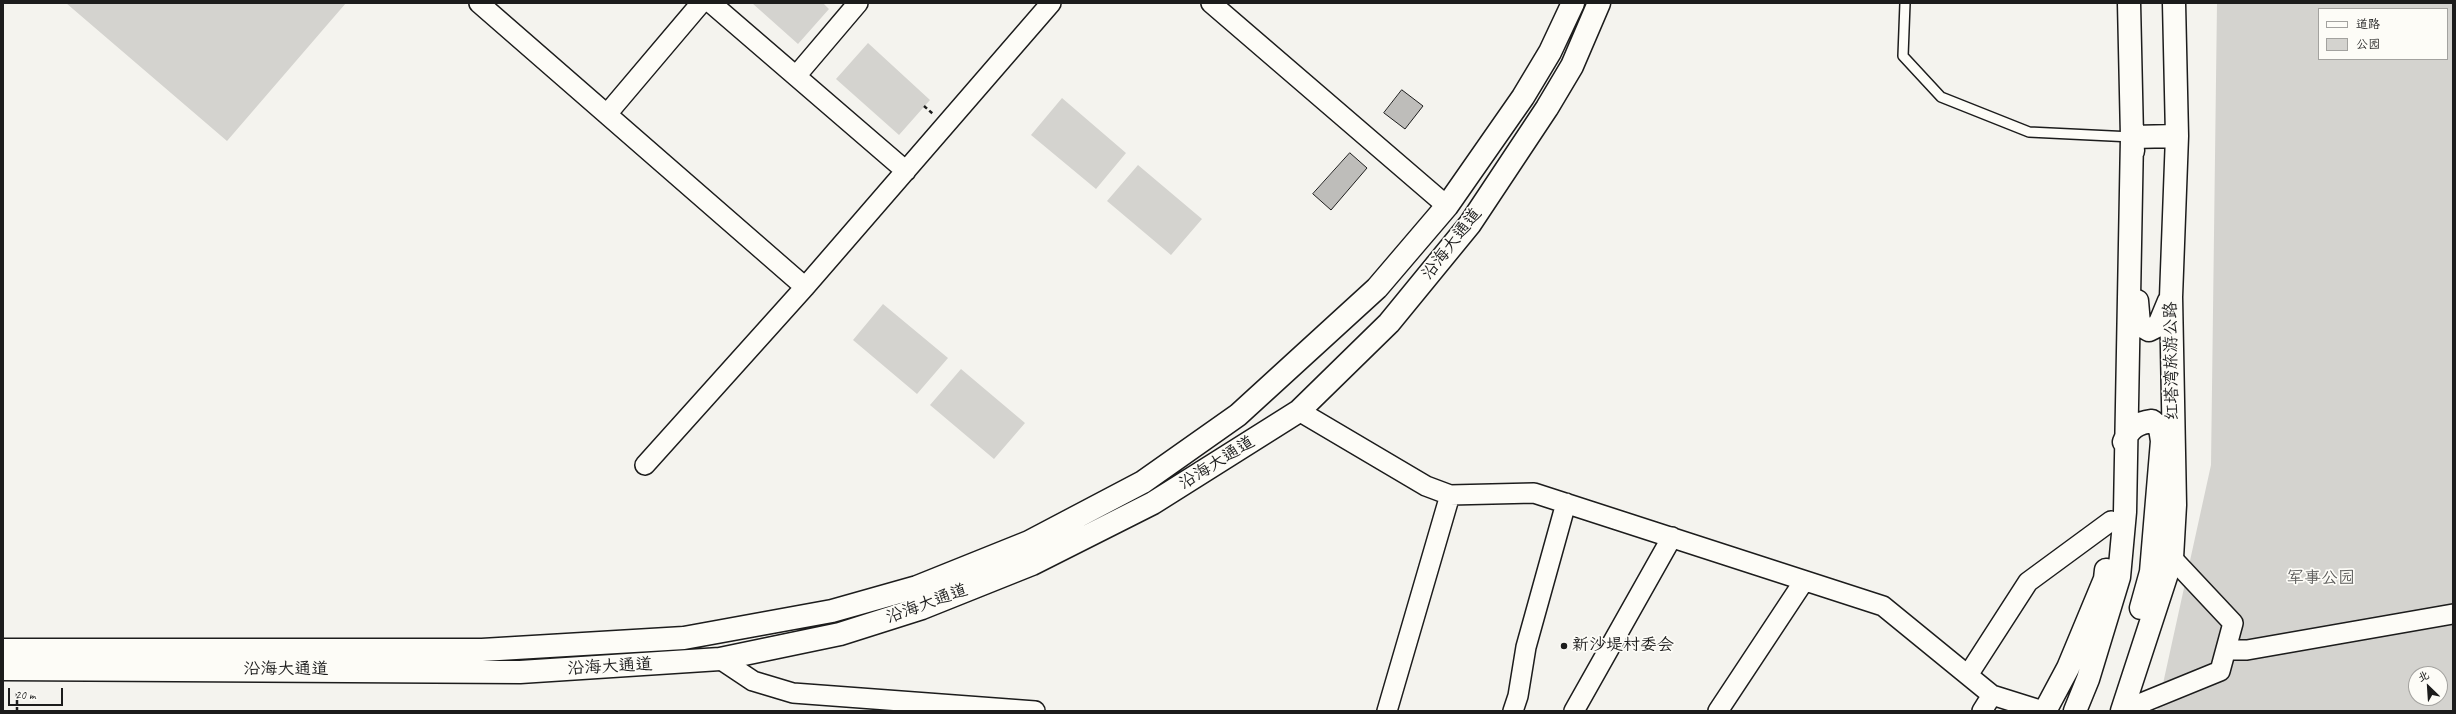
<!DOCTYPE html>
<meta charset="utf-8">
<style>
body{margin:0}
#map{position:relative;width:2456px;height:714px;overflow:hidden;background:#f4f3ee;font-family:Caveat,"LXGW WenKai TC",sans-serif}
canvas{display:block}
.frame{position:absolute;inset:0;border:4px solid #1c1c1c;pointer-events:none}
.legend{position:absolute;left:2318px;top:8px;width:130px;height:52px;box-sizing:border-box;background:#fdfcf7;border:1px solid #a3a29f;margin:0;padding:5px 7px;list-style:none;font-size:12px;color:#1c1c1c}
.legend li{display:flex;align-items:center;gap:8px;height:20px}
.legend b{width:20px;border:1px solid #a3a29f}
.north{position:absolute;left:2408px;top:666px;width:40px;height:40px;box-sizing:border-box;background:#fdfcf7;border:1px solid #a3a29f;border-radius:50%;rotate:335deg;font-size:11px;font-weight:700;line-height:16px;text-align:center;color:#1c1c1c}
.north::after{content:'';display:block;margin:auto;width:14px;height:18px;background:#1c1c1c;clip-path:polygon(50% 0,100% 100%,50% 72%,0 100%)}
.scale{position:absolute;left:8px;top:688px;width:55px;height:18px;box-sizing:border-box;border:2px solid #1c1c1c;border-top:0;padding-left:5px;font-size:12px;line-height:14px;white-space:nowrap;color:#1c1c1c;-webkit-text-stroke:3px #fdfcf7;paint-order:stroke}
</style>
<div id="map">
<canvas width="2456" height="714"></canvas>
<div class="frame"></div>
<ul class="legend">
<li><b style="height:5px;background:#fdfcf7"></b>道路</li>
<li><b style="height:11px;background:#d4d3cf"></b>公园</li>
</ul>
<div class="north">北</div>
<div class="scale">20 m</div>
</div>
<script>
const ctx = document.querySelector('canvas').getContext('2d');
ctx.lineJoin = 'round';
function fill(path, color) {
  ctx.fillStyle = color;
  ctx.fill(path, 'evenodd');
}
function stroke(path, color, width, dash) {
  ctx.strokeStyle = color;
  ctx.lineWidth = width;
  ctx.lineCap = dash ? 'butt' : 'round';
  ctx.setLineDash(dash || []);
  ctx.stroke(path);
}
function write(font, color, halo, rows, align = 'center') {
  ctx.font = font + ' Caveat,"LXGW WenKai TC",sans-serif';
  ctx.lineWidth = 3.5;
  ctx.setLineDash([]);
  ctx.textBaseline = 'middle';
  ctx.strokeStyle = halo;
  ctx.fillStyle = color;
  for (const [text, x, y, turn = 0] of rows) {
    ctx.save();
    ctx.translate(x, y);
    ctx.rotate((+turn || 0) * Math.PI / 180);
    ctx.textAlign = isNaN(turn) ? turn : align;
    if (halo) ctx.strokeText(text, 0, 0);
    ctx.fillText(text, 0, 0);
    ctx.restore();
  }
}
fill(new Path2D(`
 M66 3H346L227 141Z
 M752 3H823L829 9 798 44Z
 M2217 3H2453V711H2157L2211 465ZM2319 9H2447V59H2319ZM2416 674H2440V698H2416Z
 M868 43 930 100 899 135 836 79Z
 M1062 98 1126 153 1096 189 1031 135Z
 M1138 165 1202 219 1171 255 1107 201Z
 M883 304 948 358 917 394 853 340Z
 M961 369 1025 423 994 459 930 405Z`), '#d4d3cf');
const building = new Path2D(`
 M1402 90 1423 106 1405 129 1384 113Z
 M1350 153 1367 168 1331 210 1313 194Z`);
fill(building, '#bebdba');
stroke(building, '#1c1c1c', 1);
const lane = new Path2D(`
 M1905 3 1903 56 1941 97 2029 132 2132 137`);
const street = new Path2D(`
 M479 3 805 287
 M711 3 906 171
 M1211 3 1447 206
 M796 76 858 3
 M607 114 701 3
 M1299 411 1426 486 1450 495 1534 493 1883 606 1992 695 2043 711
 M645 465 805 287 1051 3
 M2226 650H2247L2453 614
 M720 659 753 681 793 693 1035 711
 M1968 675 2028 582 2111 521
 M1387 711 1450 495
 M1513 711 1518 696 1526 647 1566 503
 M1574 711 1672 537
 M1718 711 1804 581
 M1982 711 1992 695
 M2122 711 2220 671 2233 623 2172 558`);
const secondary = new Path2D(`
 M2133 151 2132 137 2177 136
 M2137 301 2139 324 2149 330 2159 325 2169 301
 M2124 442C2129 428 2137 423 2152 421L2160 428 2162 441 2151 572 2141 608
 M2045 711 2068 668 2105 579 2106 570
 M2075 711 2088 679 2119 577 2125 512 2132 137 2129 3
 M2122 711 2172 558 2175 505 2171 297 2177 136 2174 3`);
const highway = new Path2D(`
 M3 650H482L684 638 832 611 917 587 1029 542 1143 482 1238 415 1377 288 1447 206 1523 97 1550 52 1573 3
 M3 669 520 672 720 659 840 634 922 608 1032 564 1153 503 1299 411 1389 323 1470 224 1547 108 1572 66 1599 3`);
stroke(lane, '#1c1c1c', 12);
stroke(street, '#1c1c1c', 22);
stroke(secondary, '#1c1c1c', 25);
stroke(highway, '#1c1c1c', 25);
stroke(new Path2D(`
 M924 106 933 114
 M17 711V690`), '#1c1c1c', 2.5, [4, 3]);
stroke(lane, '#fdfcf7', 9);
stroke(street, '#fdfcf7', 19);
stroke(secondary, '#fdfcf7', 22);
stroke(highway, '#fdfcf7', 22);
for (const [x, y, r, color] of [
 [1564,646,4,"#1c1c1c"]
]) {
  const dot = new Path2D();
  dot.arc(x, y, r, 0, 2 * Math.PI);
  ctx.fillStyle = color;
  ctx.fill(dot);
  stroke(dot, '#fdfcf7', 1.5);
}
write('17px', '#1c1c1c', '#fdfcf7', [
 ["沿海大通道",1452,244,-52],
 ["红塔湾旅游公路",2172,361,-91],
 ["沿海大通道",1217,463,-32],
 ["沿海大通道",927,604,-20],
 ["沿海大通道",610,667,-3],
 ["沿海大通道",286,670]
]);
write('17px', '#5c5c5b', '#fdfcf7', [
 ["军事公园",2321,579]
]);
write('17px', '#1c1c1c', '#fdfcf7', [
 ["新沙堤村委会",1572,646]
], 'left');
</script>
